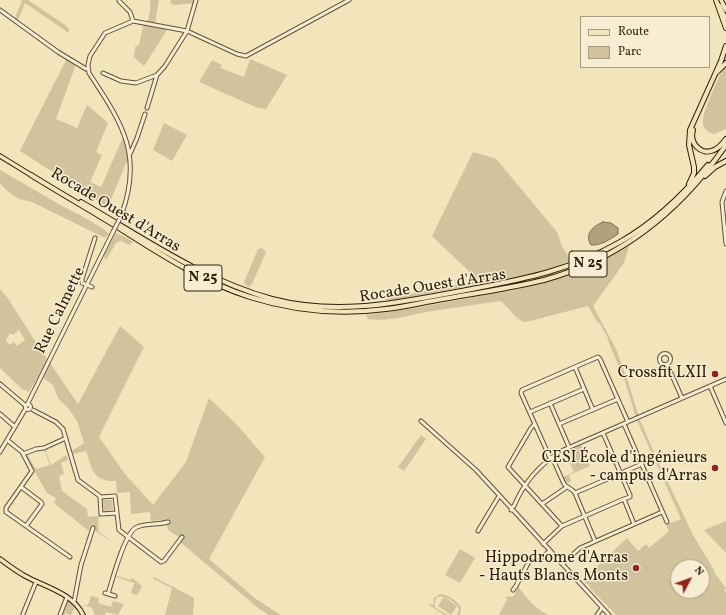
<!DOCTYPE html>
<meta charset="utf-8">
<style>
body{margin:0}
#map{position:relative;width:726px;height:615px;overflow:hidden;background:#f2e4bb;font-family:Vollkorn,serif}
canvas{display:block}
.legend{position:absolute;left:580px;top:16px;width:130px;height:52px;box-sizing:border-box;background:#f7edd3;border:1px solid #a79b83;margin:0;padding:5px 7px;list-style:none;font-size:12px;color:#30200b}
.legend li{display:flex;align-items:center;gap:8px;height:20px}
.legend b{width:20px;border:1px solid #a79b83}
.north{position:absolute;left:670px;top:559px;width:40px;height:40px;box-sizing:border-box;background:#f7edd3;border:1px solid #a79b83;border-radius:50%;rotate:49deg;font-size:11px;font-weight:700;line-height:16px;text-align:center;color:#30200b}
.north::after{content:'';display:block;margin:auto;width:14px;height:18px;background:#8f2418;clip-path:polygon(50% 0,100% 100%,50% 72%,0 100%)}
</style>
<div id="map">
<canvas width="726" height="615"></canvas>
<ul class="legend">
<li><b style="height:5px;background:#f2e4bb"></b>Route</li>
<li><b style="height:11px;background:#d1c39d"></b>Parc</li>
</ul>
<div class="north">N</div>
</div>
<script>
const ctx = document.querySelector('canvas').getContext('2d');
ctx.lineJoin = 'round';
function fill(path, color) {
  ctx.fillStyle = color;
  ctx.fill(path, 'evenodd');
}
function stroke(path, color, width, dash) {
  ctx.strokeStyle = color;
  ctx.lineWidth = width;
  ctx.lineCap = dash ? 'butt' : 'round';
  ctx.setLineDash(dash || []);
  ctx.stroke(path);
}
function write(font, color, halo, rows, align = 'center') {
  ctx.font = font + ' Vollkorn,serif';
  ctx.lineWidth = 3;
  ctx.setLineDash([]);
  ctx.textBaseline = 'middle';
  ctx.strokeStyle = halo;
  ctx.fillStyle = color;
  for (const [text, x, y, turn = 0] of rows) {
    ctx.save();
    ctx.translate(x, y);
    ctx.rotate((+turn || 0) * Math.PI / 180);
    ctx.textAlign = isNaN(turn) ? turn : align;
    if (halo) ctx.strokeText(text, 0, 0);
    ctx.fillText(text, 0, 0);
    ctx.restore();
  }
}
fill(new Path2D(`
 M20 0H28L65 25 69 29V33L25 3 17 22 14 20 22 1Z
 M150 0H159L155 24 169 27 144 66 134 57 135 47 139 45 144 23H147C150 15 151 8 150 0Z
 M171 0H196L195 3 175 5 170 3Z
 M726 51V129L714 134C709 133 704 130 703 124 701 114 716 85 720 74L723 69 720 67Z
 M67 58 76 64 56 119 77 128 87 105 108 123 96 152 102 155 90 182 101 187 124 135 130 161 126 163 110 202 107 205 103 204 93 198 20 151Z
 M250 59 287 75 266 109 258 108 199 82 212 60 222 65 220 68 244 77Z
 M164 123 187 135 172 161 153 150Z
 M473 152 494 158 498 161 557 232 562 246 571 261 545 271 524 276 388 301 385 299 478 280 432 236Z
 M0 170 64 207 82 216 105 230 109 234 105 238 32 202 19 199 6 190 0 183Z
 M116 233 125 237 133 242 129 245 121 241 116 243 106 260 104 256Z
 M629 246 624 263 593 306 616 349 628 382 640 420 656 457 693 535 714 570V572L726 588 724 590 726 593V615H616L590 588 589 584H586L583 580 627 538 638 551 646 544 649 548 669 531 666 525 681 519 636 418 625 381 608 341 609 340 600 324 597 322 588 306 526 322C515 321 509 306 500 301 475 305 451 308 426 312 407 316 388 322 368 319L366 315C395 312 424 306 453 301 488 294 530 289 563 277 586 269 608 258 629 246ZM678 567H702V591H678Z
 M262 248 266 252 252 284 249 287 244 283V282L258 249Z
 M0 289 7 297 48 361 29 392 22 389 0 368ZM19 330 25 340 17 346 14 342 9 345 6 340 10 333 12 335Z
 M120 326 144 347 99 437 125 474 153 505 186 462 209 398 238 426 265 457 209 559 256 599 281 615H269L258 608 179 541 180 538 168 530 167 525H163L161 520 151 521 150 512 131 514 130 492 118 493 117 494 116 481C93 482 92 469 86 451L73 454 72 451 84 443 77 421 68 408 58 398 53 385 43 378 50 363 78 404Z
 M421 435 426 439 404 471 398 467Z
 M581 445 590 466 569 475 571 481 568 483 565 482 563 477 574 472 565 452Z
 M45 449 51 465 66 455 68 460 61 463 64 474 59 476 62 491 87 509 88 517 98 516 100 514 101 516 98 519 99 532 111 541 122 545 110 541 94 530 95 527 92 525 89 530 90 532 54 503 56 498 47 493 24 453H26L36 469 50 465 44 450Z
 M103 500H112L113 510 104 511Z
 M726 521V553L704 530Z
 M460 549 475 558 460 583 445 575Z
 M117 576 130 580 132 578 141 585 142 586 138 594 136 595 131 593 134 583 116 577Z
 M154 577 194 598 193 615H165L172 588 153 579Z
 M518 586C526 598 535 608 548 615H499L507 599 505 597 514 596Z
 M440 594C447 594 457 601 461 607L460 615H457L459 609C456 602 445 595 437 597L434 604 436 608 447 615H444L429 605 430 604 433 605 434 598Z
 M91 596 99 598 98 603 111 607 113 601 124 604 118 615 106 612 105 615H95L92 608 83 605H88Z
 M444 597 457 606 451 615 438 606Z
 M68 601 72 603 76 607H75L71 615 65 613V615H63Z`), '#d1c39d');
const water = new Path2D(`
 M603 222 611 223 618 228V234C611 239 600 246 591 245 584 234 593 226 603 222Z`);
fill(water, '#b0a17f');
stroke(water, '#7d6d51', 1);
const minor = new Path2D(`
 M119 1 130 12 133 21
 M0 10 58 52 86 69 88 68
 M103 73 121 81 136 83 157 75 165 66 187 31 196 0
 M147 108 157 75
 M130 154 137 138 145 114
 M726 191 722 202 726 244
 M121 216C144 155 122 123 89 73L88 65 90 56 105 33 133 21 187 31 237 54 246 56 349 0
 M92 287 82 283V279L95 238
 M659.5 359a5.5 5.5 0 1 1 11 0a5.5 5.5 0 1 1-11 0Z
 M667 364 682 398
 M575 367 593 410
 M0 384 26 406
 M710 386 726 423
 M550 403 569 447
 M25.5 407a2.5 2.5 0 1 1 5 0a2.5 2.5 0 1 1-5 0Z
 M27 405 113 232
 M33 410 56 422 63 429 78 480 101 497 115 496 119 530 161 562 164 561 182 537
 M530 412 584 389
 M0 414 15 427
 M421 421 476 470 511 508
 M535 424 531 428 508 467 562 526
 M559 424 618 399
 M624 424 667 522
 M603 433 630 495V497L624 499 634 524
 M7 440 22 452 32 471 6 508V512L70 557
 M0 452 26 408
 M23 454 36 449 44 448 66 438
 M552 457 564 484C567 488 572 488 575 493L595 541
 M550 458 521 393 522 390 598 357 600 359 628 422
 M21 487 41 502 42 504 26 526
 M575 493 642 464
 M101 497 100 498 101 514 117 513
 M542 504 567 487
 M478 531 499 496
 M543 544 562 526 624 499
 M562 564 580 548 662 512
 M513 590 516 586 532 556 542 557 550 551
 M105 593 115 596
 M108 594C112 581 125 531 137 527 147 523 158 525 168 522
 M74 602 81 565 93 528
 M23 614 36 582
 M60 615 67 597
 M597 615 602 608
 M609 615 513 510H511V508L514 506C524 482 539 465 561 451L726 379`);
const major = new Path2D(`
 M721 0 724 6
 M719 5 726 19
 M0 156 31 175
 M0 559C8 565 16 571 25 576 45 587 73 593 83 615`);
const highway = new Path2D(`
 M716 0 726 28
 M723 5 726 10
 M717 72 726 63
 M693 130C689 143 701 156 714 150 719 148 723 143 726 139
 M31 175C60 193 90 210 119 228 160 254 203 282 250 297 294 311 340 315 386 309 405 307 424 302 443 299 477 293 511 288 544 280 621 259 681 210 726 145
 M705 176 715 167 726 161
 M689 184 694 173V167L689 145 690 130 721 61 726 46
 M81 202C142 237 203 280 272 299 338 316 396 303 461 291 518 280 568 272 620 242 654 223 683 195 708 165`);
stroke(minor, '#605137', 5);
stroke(major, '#30200b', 5.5);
stroke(highway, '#30200b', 6);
stroke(minor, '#f7edd3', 3);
stroke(major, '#f2e4bb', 3.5);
stroke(highway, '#f2e4bb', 4);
const minorBridge = new Path2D(`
 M113 232 121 216`);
stroke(minorBridge, '#605137', 5, []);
stroke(minorBridge, '#f7edd3', 3);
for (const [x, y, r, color] of [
 [715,374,4,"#8f2418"],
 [715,468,4,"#8f2418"],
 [636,568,4,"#8f2418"]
]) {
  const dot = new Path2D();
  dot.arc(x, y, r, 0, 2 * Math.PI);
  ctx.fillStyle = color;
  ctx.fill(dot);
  stroke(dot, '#f7edd3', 1.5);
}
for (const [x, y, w] of [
 [588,264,38],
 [203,278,38]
]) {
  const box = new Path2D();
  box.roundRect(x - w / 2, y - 13, w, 26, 3);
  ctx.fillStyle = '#f7edd3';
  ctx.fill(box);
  stroke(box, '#30200b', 1);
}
write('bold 15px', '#30200b', null, [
 ["N 25",588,264],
 ["N 25",203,278]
]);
write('16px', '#30200b', '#f7edd3', [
 ["Rocade Ouest d'Arras",115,211,31],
 ["Rocade Ouest d'Arras",433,287,-9],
 ["Rue Calmette",61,311,-64]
]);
write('16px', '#30200b', '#f7edd3', [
 ["Crossfit LXII",707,374],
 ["CESI École d'ingénieurs",707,459],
 ["- campus d'Arras",707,477],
 ["Hippodrome d'Arras",628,559],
 ["- Hauts Blancs Monts",628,577]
], 'right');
</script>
